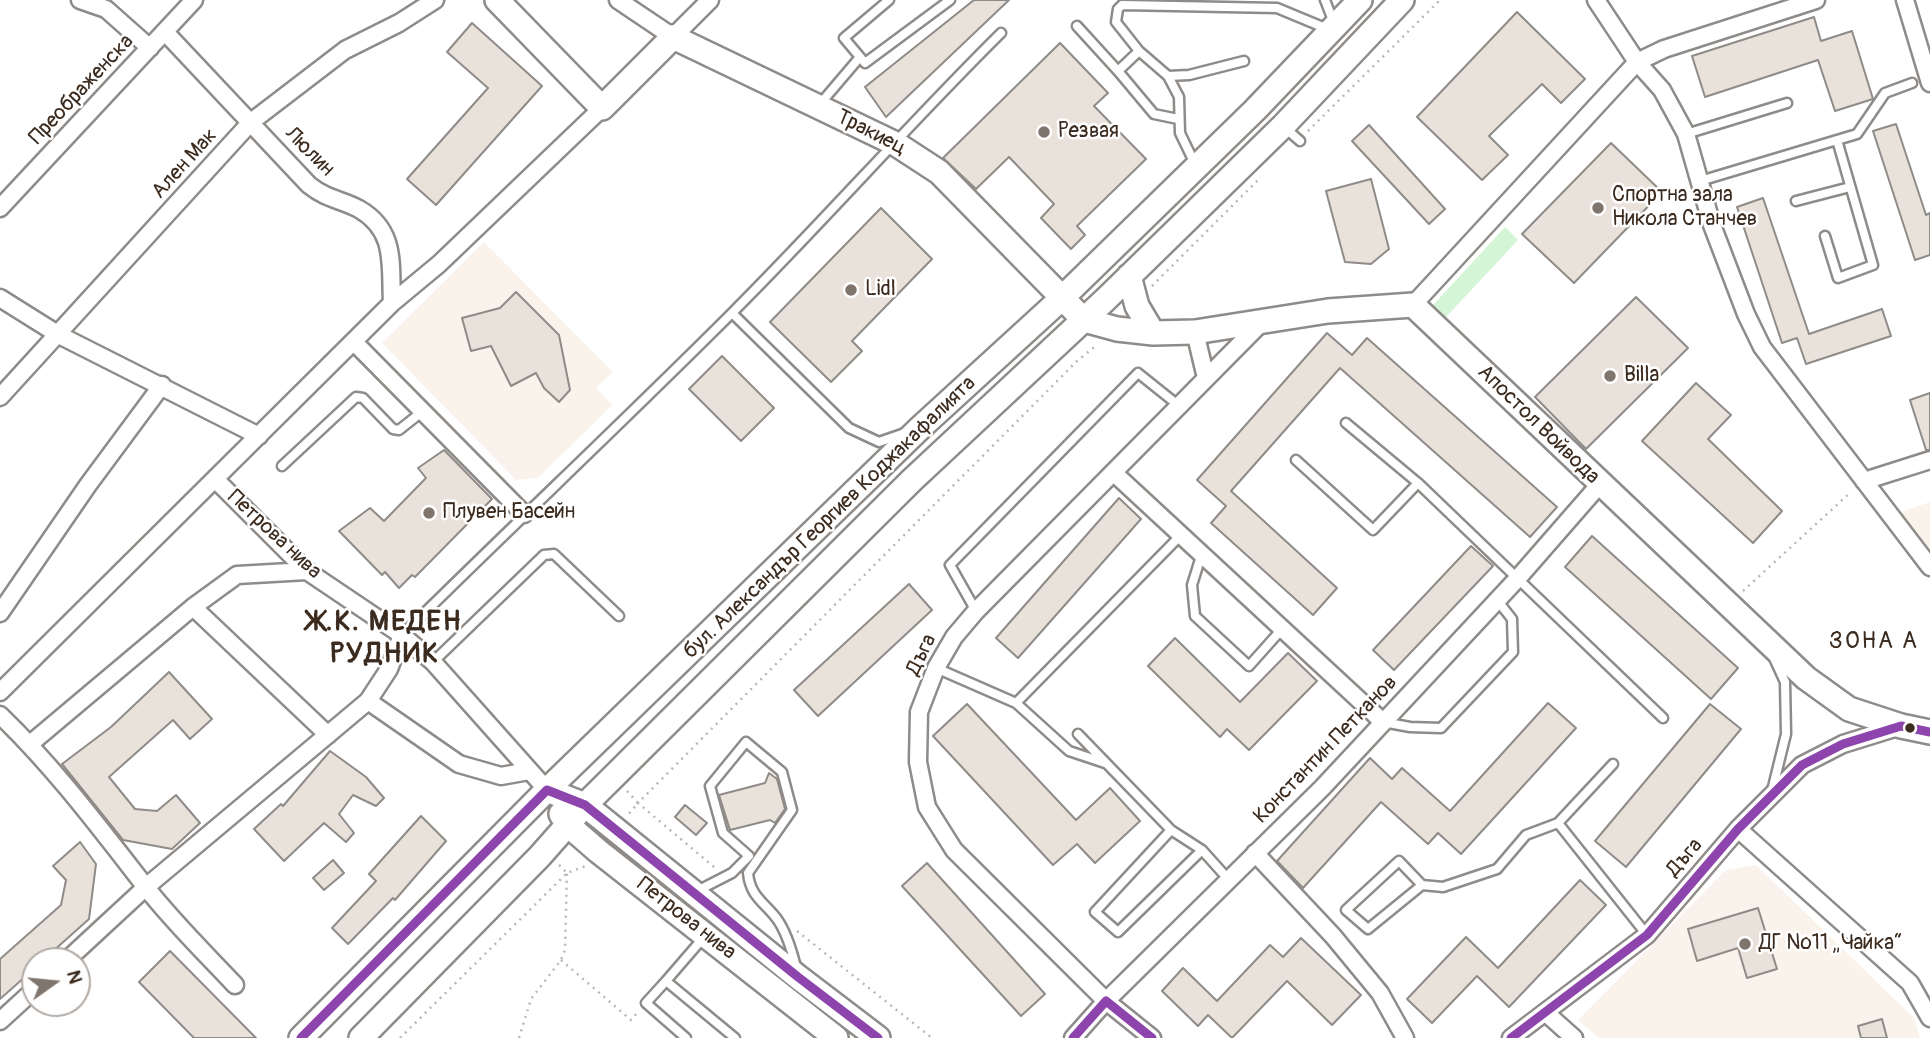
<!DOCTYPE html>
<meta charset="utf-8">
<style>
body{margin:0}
#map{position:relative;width:1930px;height:1038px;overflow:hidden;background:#fff;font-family:Pangolin,sans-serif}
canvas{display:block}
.north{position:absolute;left:21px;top:947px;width:70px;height:70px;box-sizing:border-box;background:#fff;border:2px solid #b1aaa5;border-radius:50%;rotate:75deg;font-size:19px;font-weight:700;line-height:28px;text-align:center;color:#3b2a1e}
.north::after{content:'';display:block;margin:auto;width:24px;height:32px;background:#80756d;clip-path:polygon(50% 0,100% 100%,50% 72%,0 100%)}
</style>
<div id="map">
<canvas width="1930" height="1038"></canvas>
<div class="north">N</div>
</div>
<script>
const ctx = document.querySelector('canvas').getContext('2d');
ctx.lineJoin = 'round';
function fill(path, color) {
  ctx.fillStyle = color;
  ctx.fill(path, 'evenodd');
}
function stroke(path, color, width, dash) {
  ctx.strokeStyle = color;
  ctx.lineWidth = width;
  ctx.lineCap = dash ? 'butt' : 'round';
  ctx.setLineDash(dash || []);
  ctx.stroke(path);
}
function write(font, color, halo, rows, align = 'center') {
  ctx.font = font + ' Pangolin,sans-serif';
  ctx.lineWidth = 5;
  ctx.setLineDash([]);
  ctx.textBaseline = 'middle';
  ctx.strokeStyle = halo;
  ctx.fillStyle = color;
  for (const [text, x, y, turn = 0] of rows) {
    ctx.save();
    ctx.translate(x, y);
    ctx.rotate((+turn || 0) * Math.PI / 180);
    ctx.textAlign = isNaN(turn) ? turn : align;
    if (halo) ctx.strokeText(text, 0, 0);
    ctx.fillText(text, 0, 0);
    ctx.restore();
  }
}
fill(new Path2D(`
 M484 242 613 372 596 388 612 405 538 478 516 480 382 343Z
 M1930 502V556L1897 513Z
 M1756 865 1914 1018 1920 1038H1599L1578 1020 1726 870Z`), '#f9f3ec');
fill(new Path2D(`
 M1505 227 1518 240 1446 317 1433 305Z`), '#d4f6d6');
const building = new Path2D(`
 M974 0H1009L886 117 865 87Z
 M1517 12 1585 79 1561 103 1542 84 1489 136 1508 155 1482 180 1417 117Z
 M1814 17 1821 41 1852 31 1873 99 1835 111 1818 60 1705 97 1692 56Z
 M472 23 542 86 436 205 407 179 488 88 447 52Z
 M1060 43 1108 93 1094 106 1146 159 1077 226 1085 235 1071 249 1041 218 1054 204 1009 157 976 189 943 158Z
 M1896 124 1926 215 1930 213V255L1915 260 1873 131Z
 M1369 125 1445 209 1429 224 1352 141Z
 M1611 143 1662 192 1574 283 1522 234Z
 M1371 179 1389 249 1371 264 1345 262 1326 191Z
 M1763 198 1809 334 1882 309 1891 336 1806 364 1797 338 1782 343 1737 207Z
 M881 208 932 259 852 341 862 351 831 382 770 322Z
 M516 292 559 335 570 390 559 402 544 388 536 373 511 386 491 346 471 351 462 318 500 308Z
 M1636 297 1688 348 1586 449 1535 397Z
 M1327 333 1352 355 1367 338 1557 507 1530 537 1340 368 1231 491 1337 588 1313 615 1211 523 1226 506 1197 480Z
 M722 356 774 408 741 441 689 389Z
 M1696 383 1731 415 1708 439 1782 511 1753 543 1642 441Z
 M1930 393V450H1926L1910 400Z
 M444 450 492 499 415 577 412 575 399 588 385 572 382 575 339 531 370 508 384 521 426 478 418 468Z
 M1119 498 1141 519 1018 658 996 638Z
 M1592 536 1738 668 1711 699 1565 567Z
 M1471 546 1493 566 1394 670 1373 650Z
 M909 584 932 610 818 716 794 690Z
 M1175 638 1240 702 1288 653 1317 681 1249 750 1227 729 1220 737 1148 666Z
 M169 672 212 719 190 739 173 720 109 777 135 809 157 811 176 795 200 823 172 849 123 840 62 764 111 727Z
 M1548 703 1576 728 1461 854 1438 833 1428 844 1381 802 1303 888 1277 861 1370 758 1392 779 1402 768 1450 811Z
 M967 704 1076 820 1110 788 1140 821 1095 863 1077 844 1053 865 933 736Z
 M1710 704 1741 729 1626 867 1595 841Z
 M330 751 366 777 384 798 376 806 353 795 339 814 354 833 346 842 324 823 284 861 254 829 281 804 283 806Z
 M769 773 777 779 785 809 775 823 770 820 730 830 719 795 765 783Z
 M685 805 707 823 696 835 675 817Z
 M421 816 446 841 395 900 393 898 348 944 332 928 376 881 369 874Z
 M80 842 96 864 89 919 42 961H35V968L0 999V959L61 905 66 880 53 866Z
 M333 860 344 873 324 890 313 878Z
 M927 863 1045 994 1021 1016 902 886Z
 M1580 880 1606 905 1509 1007 1477 976 1432 1023 1407 999 1466 937 1498 968Z
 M1758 908 1777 969 1747 978 1738 948 1697 961 1688 929Z
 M1301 938 1361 995 1332 1025 1287 981 1232 1038 1208 1015 1198 1026 1162 991 1183 968 1217 1001 1270 945 1283 957Z
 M170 951 256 1038H194L139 982Z
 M1882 1019 1887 1038H1861L1858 1026Z`);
fill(building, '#e9e2da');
stroke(building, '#8e8b88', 2);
const lane = new Path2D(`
 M1325 0 1334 23
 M1077 26 1118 71 1139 51 1116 22 1118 9 1122 5 1277 8 1330 30
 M1139 51 1168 76 1179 97 1180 133 1195 164
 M860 57 844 38 889 0
 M1118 71 1154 114 1178 119
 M1168 76 1189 75 1244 61
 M820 104 860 57 865 63 950 0
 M1284 127 1300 141
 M1686 134 1787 103
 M1700 181 1857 134 1885 93 1912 83
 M1796 201 1850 187
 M1825 236 1838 278 1873 265 1837 140
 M732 313 849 428 879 442 905 433
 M1346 423 1418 483 1663 718
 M1296 460 1373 530 1418 483
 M282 466 356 397 363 398 393 429 399 430 423 411
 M1202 553 1192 585 1195 616 1249 666 1282 629
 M976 611 950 565 1138 373 1178 405
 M402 635C511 527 624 421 733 312 824 221 909 124 1001 33
 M433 662 544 555 554 554 619 616
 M936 668 1016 703 1181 535
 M1016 703 1069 751 1105 763
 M1383 722 1410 727 1441 728 1513 652 1512 619 1497 600
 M1078 734 1171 830 1202 850 1229 880
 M1613 764 1558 823 1647 935
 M1772 791 1786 734 1785 682 1774 658
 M1171 830 1095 912 1118 932 1202 850
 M1422 885 1399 861 1346 910 1368 929 1422 885 1443 887 1497 869 1526 835 1558 823
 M695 892 732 873 749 856 723 833 710 786 746 742 782 772 792 810 748 873C750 896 764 902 777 919 787 933 792 951 796 967
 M704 937 666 981 735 1038
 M666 981 646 1003 686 1038`);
const street = new Path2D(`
 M80 0 106 9 150 48
 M618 0 673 37 710 0
 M1596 0 1637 62 1662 90 1686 134 1712 225 1746 314 1762 347 1930 567
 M1905 0 1930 83
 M165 32 309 185C328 200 340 199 359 209 397 231 390 265 392 303
 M0 208 194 0
 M0 298 59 335 259 436
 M1413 305 1637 62 1664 49 1816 0
 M1195 332 1206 378
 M354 342 524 514
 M0 397 251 122 345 50 399 23 435 0
 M1114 473 1383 722
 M215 479 307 571 402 635 433 662 547 790
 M1864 481 1930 460
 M193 607 328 735
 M0 613 88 485 162 385
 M0 692 392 303 439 264 602 108
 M368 701 459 764 501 776 529 771
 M0 715C54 767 99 827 145 886 172 921 205 953 235 985
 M30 744 193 607 237 575 307 571
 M1738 829 1910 983 1930 1018
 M1255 853 1333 936 1380 993 1405 1038
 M66 961 146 887 368 701 389 669 402 635
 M1546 1013 1574 1038
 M0 1021 35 989
 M1073 1038 1106 1001 1322 788 1518 578 1600 484
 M1152 1038 1106 1001 954 850 927 807 918 762 919 712 936 668 954 637 976 611 1263 321
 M1511 1038 1647 935 1738 829 1802 765 1843 744 1901 726`);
const secondary = new Path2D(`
 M497 0 602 108 673 37 896 144 939 172 1084 320 1117 329 1153 333 1195 332 1328 311 1413 305 1806 678 1849 709 1901 726 1930 732
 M1129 276 1137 306 1153 333
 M547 790 585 805 798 977 878 1038
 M561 814 568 825 598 851 836 1038
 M301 1038 547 790 920 428 1061 299 1255 110 1360 0
 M361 1038 540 856 585 805 912 480 1106 299 1283 126 1402 0`);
stroke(lane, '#8e8b88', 13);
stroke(street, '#8e8b88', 21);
stroke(secondary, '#8e8b88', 28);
stroke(new Path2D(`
 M1308 131 1440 0
 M1152 286 1261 177
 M1743 591 1851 492
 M627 791 638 803 628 815
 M559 865 567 873 586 866
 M714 867 638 803 1077 361 1097 345
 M797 931 932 1038
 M561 960 631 1020 637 1013
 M400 1038 567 873
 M519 1038 531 999 561 960 565 950 567 873`), '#b9b8b6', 2.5, [2, 5]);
stroke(lane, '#fff', 8);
stroke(street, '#fff', 16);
stroke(secondary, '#fff', 23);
stroke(new Path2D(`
 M301 1038 547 790 585 805 798 977 878 1038
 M1073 1038 1106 1001 1152 1038
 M1511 1038 1647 935 1738 829 1802 765 1843 744 1901 726 1930 732`), '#8e44ad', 9);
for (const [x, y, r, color] of [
 [1044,132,7,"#80756d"],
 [1598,208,7,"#80756d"],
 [851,290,7,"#80756d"],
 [1610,376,7,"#80756d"],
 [429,513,7,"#80756d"],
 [1910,728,6,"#3b2a1e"],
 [1745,944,7,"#80756d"]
]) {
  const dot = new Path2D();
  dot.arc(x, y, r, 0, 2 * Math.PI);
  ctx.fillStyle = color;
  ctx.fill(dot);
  stroke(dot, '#fff', 2.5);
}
write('21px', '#3b2a1e', '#fff', [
 ["Преображенска",82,90,-47],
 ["Тракиец",871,133,27],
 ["Люлин",309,152,45],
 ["Ален Мак",185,164,-48],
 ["Апостол Войвода",1538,425,44],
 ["бул. Александър Георгиев Коджакафалията",830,518,-44],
 ["Петрова нива",274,535,43],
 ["Дъга",922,655,-64],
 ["Константин Петканов",1326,750,-46],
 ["Дъга",1685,858,-49],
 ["Петрова нива",686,919,38]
]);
write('21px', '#3b2a1e', '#fff', [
 ["Резвая",1058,132],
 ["Спортна зала",1612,196],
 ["Никола Станчев",1612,220],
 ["Lidl",865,290],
 ["Billa",1624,376],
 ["Плувен Басейн",443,513],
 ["ДГ №11 „Чайка“",1759,944]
], 'left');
ctx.letterSpacing = '2px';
write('23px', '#3b2a1e', '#fff', [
 ["ЗОНА А",1874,642]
]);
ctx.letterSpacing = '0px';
ctx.letterSpacing = '2px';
write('bold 28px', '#3b2a1e', '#fff', [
 ["Ж.К. МЕДЕН",385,623],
 ["РУДНИК",385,655]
]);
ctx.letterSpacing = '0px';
</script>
